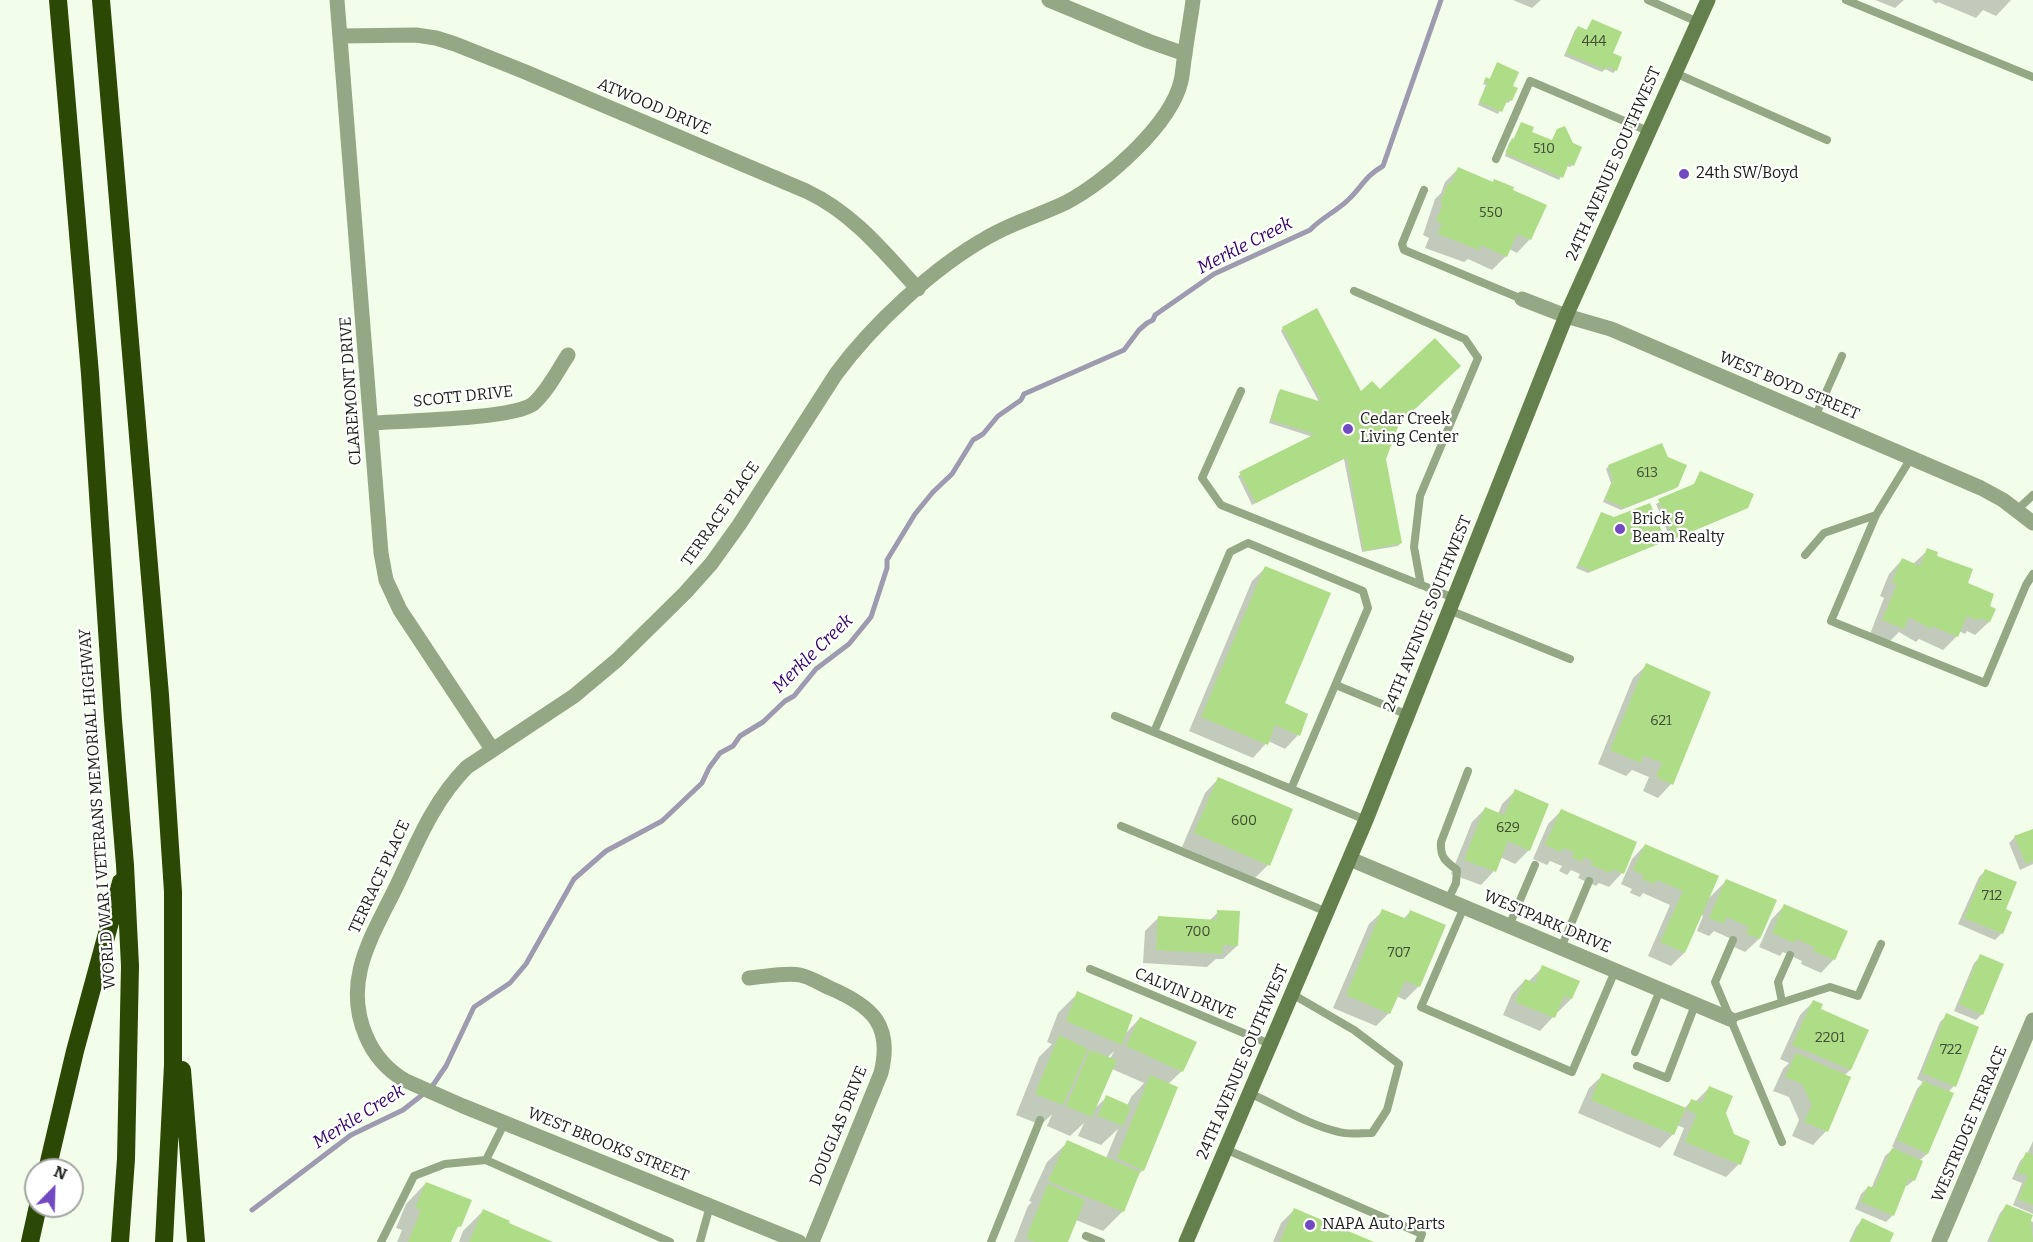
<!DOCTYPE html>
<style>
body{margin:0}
#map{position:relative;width:2033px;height:1242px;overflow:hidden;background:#f3feea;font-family:Bitter,serif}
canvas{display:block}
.north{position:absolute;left:24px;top:1158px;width:60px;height:60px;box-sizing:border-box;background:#fff;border:2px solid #a4a6a3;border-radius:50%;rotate:23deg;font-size:16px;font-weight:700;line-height:24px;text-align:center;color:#1c2019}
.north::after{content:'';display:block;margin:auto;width:21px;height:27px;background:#7149c2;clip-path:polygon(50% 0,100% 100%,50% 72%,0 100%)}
</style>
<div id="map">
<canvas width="2033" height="1242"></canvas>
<div class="north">N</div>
</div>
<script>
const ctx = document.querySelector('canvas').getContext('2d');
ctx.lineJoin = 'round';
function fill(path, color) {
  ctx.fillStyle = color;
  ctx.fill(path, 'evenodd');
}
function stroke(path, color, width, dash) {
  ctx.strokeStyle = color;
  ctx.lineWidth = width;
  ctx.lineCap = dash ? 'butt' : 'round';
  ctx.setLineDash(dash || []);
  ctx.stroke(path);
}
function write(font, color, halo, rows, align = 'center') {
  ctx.font = font + ' Bitter,serif';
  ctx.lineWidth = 4.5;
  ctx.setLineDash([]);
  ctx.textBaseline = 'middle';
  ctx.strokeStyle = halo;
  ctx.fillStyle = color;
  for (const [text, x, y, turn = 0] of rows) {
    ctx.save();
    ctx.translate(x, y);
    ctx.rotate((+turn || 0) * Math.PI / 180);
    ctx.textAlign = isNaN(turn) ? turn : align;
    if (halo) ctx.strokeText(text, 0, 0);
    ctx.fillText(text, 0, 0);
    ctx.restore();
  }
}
fill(new Path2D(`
 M1513 0H1541L1532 8Z
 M1875 0H1904L1895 8Z
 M1932 0H2011L1996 16 1983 10 1976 18 1938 2 1936 4Z
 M1592 21 1611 53 1616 70 1613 73 1605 69 1602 72 1564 56 1575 30 1578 27 1586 31Z
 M1497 64 1511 87V100L1508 103 1505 102 1498 114 1478 105 1486 85 1483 84 1484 82 1486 79 1489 80Z
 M1521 123 1530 132 1551 142 1558 130 1573 165 1570 167 1567 166 1559 180 1505 156 1509 143 1513 140Z
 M1458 169 1530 239 1517 253 1509 249 1506 256 1492 270 1468 259 1464 262 1425 248 1429 238 1423 235 1435 199 1441 193 1445 182Z
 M1283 328 1398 423 1385 459 1401 543 1398 546 1362 552 1344 459 1252 505 1238 476 1313 437 1269 423 1278 393 1281 391 1319 402 1281 331Z
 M1609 466 1677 486 1674 489 1621 510 1603 502 1611 483 1606 469Z
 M1700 473 1747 507 1743 510 1671 540 1656 504 1693 486Z
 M1601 514 1664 541 1588 573 1576 568Z
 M1928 550 1966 584 1988 607 1994 610 1989 622 1975 635 1967 631 1965 634 1959 631 1957 636 1943 650 1919 639 1916 642 1899 632 1889 642 1870 634 1884 598 1880 596 1889 574 1902 560 1913 564Z
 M1265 568 1283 704 1298 735 1285 749 1268 741 1253 758 1189 731 1252 581Z
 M1647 665 1709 692 1671 784 1658 798 1643 791 1649 777 1632 770 1626 776 1598 764 1633 678Z
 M1218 779 1268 865 1255 878 1182 847 1205 793Z
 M1515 791 1529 850 1515 864 1500 857 1494 871 1481 885 1451 874 1472 822 1485 809 1498 814 1502 804Z
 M1561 811 1622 873 1609 887 1599 883 1596 886 1578 878 1580 874 1571 870 1567 875 1559 871 1562 866 1550 861 1547 865 1533 859 1548 824Z
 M2033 830V864L2020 870 2009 843 2015 837Z
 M1645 845 1708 899 1726 881 1759 939 1745 952 1734 947 1736 941 1714 931 1709 936 1697 931 1703 916 1701 915 1684 953 1671 966 1648 956 1670 905 1643 893 1640 897 1630 893 1632 889 1621 884 1632 859Z
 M1985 871 2002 933 1995 940 1958 924 1979 877Z
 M1784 906 1834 959 1821 973 1801 964 1802 961 1783 952 1780 956 1759 947 1771 920Z
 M1383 911 1403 919 1410 912 1419 986 1405 1000 1396 996 1389 1013 1376 1026 1333 1008 1369 924Z
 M1218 912 1237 946 1223 959H1216L1207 967 1143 963 1145 931 1158 918 1209 921Z
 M1981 956 1982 1014 1976 1020 1954 1011 1974 963Z
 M1543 967 1571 999 1558 1012 1556 1011 1553 1017 1540 1031 1503 1015 1512 994 1525 980 1528 982Z
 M1078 993 1125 1034 1140 1018 1182 1071 1168 1084 1143 1170 1137 1176 1123 1211 1103 1231 1076 1220 1067 1242H1014L1028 1206 1032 1202 1029 1201 1047 1162 1068 1142 1106 1158 1118 1129 1101 1145 1078 1136 1084 1123 1070 1136 1047 1126 1052 1114 1041 1125 1016 1115 1039 1057 1052 1044 1047 1042 1058 1013ZM1114 1051 1110 1059 1107 1058ZM1112 1069 1144 1083 1131 1097 1127 1106 1107 1097 1093 1110Z
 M1813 1002 1819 1010 1867 1031 1850 1070 1844 1076 1849 1078 1826 1131 1813 1145 1792 1136 1799 1120 1789 1097 1773 1091 1783 1069 1789 1063 1780 1059 1800 1015Z
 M1947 1015 1954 1086 1948 1092 1952 1094 1927 1154 1919 1161 1914 1180 1907 1186 1905 1185 1893 1215 1886 1222 1855 1209 1861 1194 1868 1187 1871 1189 1885 1156 1894 1148 1892 1147 1917 1089 1923 1082 1917 1079 1940 1022Z
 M1603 1075 1684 1109 1692 1100 1695 1102 1709 1088 1724 1113 1739 1164 1726 1177 1673 1155 1684 1128 1677 1125 1673 1134 1660 1148 1578 1113 1589 1088Z
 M2033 1141V1214L2013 1205 2022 1183 2012 1179 2020 1161 2027 1154Z
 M426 1183 459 1226 454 1231 450 1242H397L402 1230 396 1228 406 1204Z
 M2006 1206 2033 1222V1242H1987L2000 1213Z
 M1294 1210 1370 1242H1273L1281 1223Z
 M483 1211 507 1224 549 1242H459L463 1231Z
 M1862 1220 1889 1242H1849L1856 1227Z`), '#0003');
stroke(new Path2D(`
 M252 1210 351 1135 403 1110 431 1088 446 1066 474 1007 510 983 526 964 574 879 606 851 662 821 702 783 709 768 720 753 733 746 740 736 763 722 785 701 794 696 816 669 849 644 871 617 887 568V560L915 514 933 492 952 474 973 440 983 434 998 416 1021 400 1024 394 1124 350 1139 330 1147 323 1153 320 1155 315 1214 274 1310 230C1321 218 1337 211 1348 200 1363 186 1364 177 1383 166L1441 0`), '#9e9ab0', 5);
fill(new Path2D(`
 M1592 19 1622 32 1613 53 1622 57 1617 71 1607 66 1606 70 1566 53 1578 26 1587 30Z
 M1497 62 1519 72 1513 86 1518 88 1512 101 1508 99 1502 112 1479 102 1488 83 1484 81 1486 77 1490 79Z
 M1521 122 1534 127 1532 132 1552 140 1557 129 1565 126 1573 143 1582 147 1574 166 1569 163 1563 178 1507 154 1506 151 1512 138 1514 139Z
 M1458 167 1493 182 1494 179 1514 187 1513 190 1547 205 1531 240 1517 234 1507 257 1481 245 1479 250 1438 234 1442 224 1436 221 1443 204 1440 203 1448 183 1451 184Z
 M1317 308 1361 391 1372 381 1380 389 1435 338 1461 366 1399 424 1386 459 1402 543 1364 551 1347 457 1256 503 1239 472 1315 434 1271 420 1280 389 1322 402 1282 327Z
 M1662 443 1668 457 1687 465 1678 487 1625 508 1605 499 1613 480 1608 465Z
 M1700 471 1754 494 1748 508 1674 539 1658 499 1694 484Z
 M1650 503 1666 541 1592 571 1578 565 1601 512 1614 517Z
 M1927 548 1938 552 1937 556 1973 569 1968 583 1994 594 1990 606 1996 609 1990 622 1981 618 1979 621 1967 616 1958 637 1932 626 1931 629 1909 617 1904 629 1882 620 1897 584 1892 582 1902 558 1920 566Z
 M1265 566 1331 593 1285 703 1308 714 1300 736 1275 725 1268 745 1201 717Z
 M1646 663 1711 692 1673 785 1656 777 1662 763 1643 755 1641 763 1610 750Z
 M1218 777 1293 809 1270 866 1194 833Z
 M1515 789 1549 804 1530 851 1508 841 1496 872 1464 860 1485 807 1504 815Z
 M1561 809 1637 842 1624 874 1612 869 1611 873 1591 865 1593 861 1584 857 1582 862 1572 857 1574 852 1563 848 1561 852 1545 845Z
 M2033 829V861L2026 864 2014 836Z
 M1645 844 1719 876 1685 953 1660 942 1683 891 1657 880 1654 884 1642 879 1644 875 1633 870Z
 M1985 869 2017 882 2006 909 2012 912 2003 934 1964 918Z
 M1726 879 1777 900 1760 939 1746 934 1749 927 1727 917 1724 924 1709 918Z
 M1784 904 1848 931 1835 960 1813 951 1815 947 1796 939 1794 943 1772 933Z
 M1382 909 1407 919 1410 910 1446 925 1420 987 1405 981 1390 1014 1346 995Z
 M1217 910 1240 911 1238 946 1223 945 1222 954 1156 950 1158 916 1217 920Z
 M1980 954 2004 964 1983 1015 1959 1004Z
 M1542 965 1580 981 1572 999 1564 996 1555 1018 1515 1002 1525 979 1535 983Z
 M1077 991 1133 1015 1122 1045 1066 1021Z
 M1813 1000 1823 1004 1821 1009 1869 1030 1851 1070 1792 1045Z
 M1946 1013 1979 1027 1956 1087 1922 1073Z
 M1140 1017 1197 1042 1183 1072 1126 1046Z
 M1059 1035 1088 1049 1063 1105 1035 1094Z
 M1090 1050 1117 1060 1092 1117 1066 1106Z
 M1796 1053 1851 1077 1828 1132 1804 1122 1812 1105 1802 1084 1785 1077Z
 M1602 1073 1686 1108 1674 1135 1591 1100Z
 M1150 1075 1178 1087 1144 1171 1117 1158Z
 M1923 1081 1954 1093 1928 1154 1897 1140Z
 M1709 1086 1733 1096 1726 1113 1734 1134 1750 1141 1741 1165 1685 1142 1697 1114 1687 1110 1691 1099 1702 1103Z
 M1106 1095 1131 1106 1123 1126 1098 1116Z
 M1067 1140 1140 1172 1124 1212 1048 1181Z
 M1892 1148 1923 1161 1915 1181 1909 1178 1894 1216 1861 1202 1868 1186 1874 1188Z
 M2026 1152 2033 1155V1205L2018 1199 2028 1176 2017 1172Z
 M426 1182 472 1200 461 1227 458 1226 451 1242H408L421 1210 415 1208Z
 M1048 1184 1085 1200 1068 1242H1035L1026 1238Z
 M2006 1204 2033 1215 2031 1220 2033 1242H1994L1990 1240Z
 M1294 1208 1374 1242H1280Z
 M483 1209 510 1221 509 1223 553 1242H469Z
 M1862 1218 1894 1233 1890 1242H1851Z`), '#afdc87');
stroke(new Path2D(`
 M1648 0 1698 22
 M1846 0 2033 77
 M1675 73 1827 140
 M1496 159 1530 81 1648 131
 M1424 190 1402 244 1404 250 1522 299
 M1354 291 1465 339 1478 358 1420 496 1414 547 1421 585
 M1241 391 1202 478 1221 505 1454 598
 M1815 417 1842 356
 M1911 458 1876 515 1831 621 1985 683 2026 585 2033 574
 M2017 510 2033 495
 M1805 555 1824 533 1876 515
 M1449 610 1570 659
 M1336 685 1408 715
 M1115 716 1366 820
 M1154 732 1230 552 1248 543 1363 591 1368 608 1291 789
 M1121 826 1327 912
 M1448 900 1456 883 1457 870C1445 861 1440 857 1441 842L1468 771
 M1464 907 1421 1007 1572 1072 1615 971
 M1509 926 1535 865
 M1733 940 1715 982 1782 1142
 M1561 948 1589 881
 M1090 969 1270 1044
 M1782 1002 1778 982 1790 955
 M1730 1019 1830 987 1858 996 1881 944
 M1635 1052 1660 990
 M1637 1066 1667 1078 1695 1005
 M1249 1093C1279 1106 1308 1125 1339 1132 1349 1135 1361 1133 1372 1133L1387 1110 1399 1064 1354 1030 1292 994
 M1225 1149 1422 1234 1419 1242
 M486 1160 505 1122
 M1086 1236 1101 1242
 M381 1242 414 1176 445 1164 486 1160 670 1242
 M700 1242 710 1206
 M991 1242 1040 1120`), '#94a885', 8);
stroke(new Path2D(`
 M337 0 381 553 386 580 400 610 492 749
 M1049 0 1148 41 1185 54
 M341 36 416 35 436 38 455 44 523 71 806 191C853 213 883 251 918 289
 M372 423C402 421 513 419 533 404 547 392 558 370 568 355
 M1350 859 1730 1019
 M749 978C763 977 787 972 800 975 810 977 821 984 830 988 872 1006 893 1025 881 1073L812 1242
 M404 1080C386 1069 374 1055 366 1036 341 978 375 932 399 881 418 840 435 799 467 767L574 696 617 660 685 593 711 564 739 525 836 374C872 325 934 267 988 237 1013 222 1041 215 1067 202 1105 182 1171 125 1181 81 1183 73 1183 63 1185 54 1187 36 1191 18 1193 0
 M1939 1242 2033 1020`), '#94a885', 15);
stroke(new Path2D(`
 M1522 299 1566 316 1611 329 1981 488 2003 500 2033 523
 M404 1080 463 1106 799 1242`), '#94a885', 15);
stroke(new Path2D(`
 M1186 1242 1366 820 1566 316 1708 0`), '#64804c', 15);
stroke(new Path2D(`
 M58 0 90 374 113 720 125 865 130 966 126 1159 120 1242
 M101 0 160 695 173 892V1065L164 1242
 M182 1070 196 1242
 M47 1170 75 1051 121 882
 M30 1242 38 1206`), '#2b4904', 18);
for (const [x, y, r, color] of [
 [1684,174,6,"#7149c2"],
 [1348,429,6,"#7149c2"],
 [1620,529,6,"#7149c2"],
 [1310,1225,6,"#7149c2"]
]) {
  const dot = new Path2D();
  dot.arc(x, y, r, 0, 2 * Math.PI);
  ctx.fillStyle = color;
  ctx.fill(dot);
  stroke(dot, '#fff', 2);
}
write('14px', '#414f34', null, [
 ["444",1594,42],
 ["510",1544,149],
 ["550",1491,213],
 ["613",1647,473],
 ["621",1661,721],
 ["600",1244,821],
 ["629",1508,828],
 ["712",1992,896],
 ["700",1198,932],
 ["707",1399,953],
 ["2201",1830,1038],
 ["722",1951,1050]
]);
write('16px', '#1c2019', '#fff', [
 ["ATWOOD DRIVE",654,107,23],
 ["24TH AVENUE SOUTHWEST",1614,164,-66],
 ["WEST BOYD STREET",1789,386,23],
 ["CLAREMONT DRIVE",351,391,-94],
 ["SCOTT DRIVE",463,397,-6],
 ["TERRACE PLACE",721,514,-55],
 ["24TH AVENUE SOUTHWEST",1428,614,-68],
 ["WORLD WAR I VETERANS MEMORIAL HIGHWAY",98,809,-94],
 ["TERRACE PLACE",380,877,-65],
 ["WESTPARK DRIVE",1547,922,23],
 ["CALVIN DRIVE",1185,994,23],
 ["24TH AVENUE SOUTHWEST",1243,1062,-67],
 ["WESTRIDGE TERRACE",1970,1124,-67],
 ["DOUGLAS DRIVE",839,1126,-68],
 ["WEST BROOKS STREET",608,1145,22]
]);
write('16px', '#1c2019', '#fff', [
 ["24th SW/Boyd",1696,174],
 ["Cedar Creek",1360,420],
 ["Living Center",1360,438],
 ["Brick &",1632,520],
 ["Beam Realty",1632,538],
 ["NAPA Auto Parts",1322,1225]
], 'left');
write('italic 18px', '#33046b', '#fff', [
 ["Merkle Creek",1245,246,-27],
 ["Merkle Creek",813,654,-44],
 ["Merkle Creek",359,1117,-32]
]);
</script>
